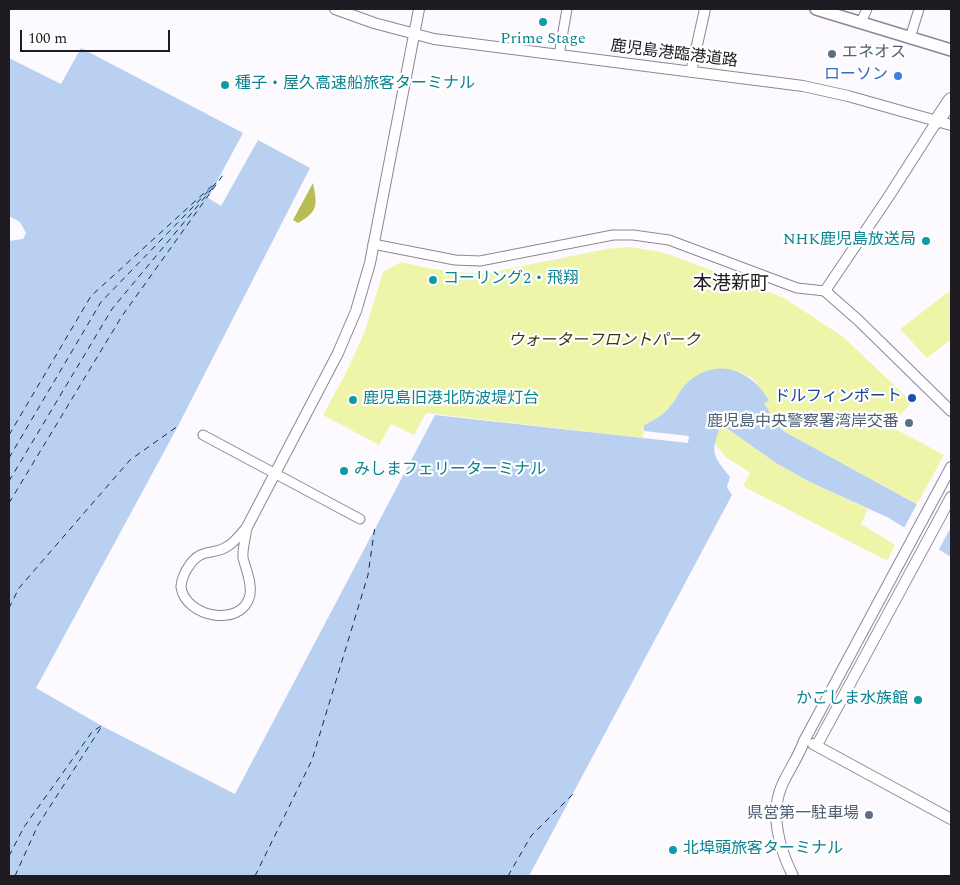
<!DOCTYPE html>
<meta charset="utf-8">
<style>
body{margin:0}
#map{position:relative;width:960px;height:885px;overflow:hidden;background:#fcfafe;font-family:Spectral,serif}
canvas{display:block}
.frame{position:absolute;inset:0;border:10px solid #1e1b22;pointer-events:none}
.scale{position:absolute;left:20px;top:30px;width:150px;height:22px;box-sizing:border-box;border:2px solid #1e1b22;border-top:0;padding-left:6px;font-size:15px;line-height:18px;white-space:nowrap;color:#1e1b22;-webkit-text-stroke:4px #fff;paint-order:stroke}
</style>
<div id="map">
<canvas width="960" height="885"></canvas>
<div class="frame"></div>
<div class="scale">100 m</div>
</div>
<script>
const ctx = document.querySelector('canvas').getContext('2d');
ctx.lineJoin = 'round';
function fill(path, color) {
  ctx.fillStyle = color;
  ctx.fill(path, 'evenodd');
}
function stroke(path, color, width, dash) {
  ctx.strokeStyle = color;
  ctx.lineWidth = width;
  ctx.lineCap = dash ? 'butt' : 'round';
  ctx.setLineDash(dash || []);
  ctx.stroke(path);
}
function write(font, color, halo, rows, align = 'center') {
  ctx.font = font + ' Spectral,"Noto Sans JP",serif';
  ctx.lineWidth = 4.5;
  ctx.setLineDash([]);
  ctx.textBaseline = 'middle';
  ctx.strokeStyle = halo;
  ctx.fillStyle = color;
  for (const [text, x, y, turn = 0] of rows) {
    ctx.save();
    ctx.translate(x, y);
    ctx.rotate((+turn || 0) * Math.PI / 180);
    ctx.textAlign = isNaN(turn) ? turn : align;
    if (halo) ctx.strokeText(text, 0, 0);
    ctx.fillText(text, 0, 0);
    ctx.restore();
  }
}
fill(new Path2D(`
 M629 247 661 252 676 257 784 298 842 336 912 402 890 426 944 455 917 504 785 432C777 424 769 414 765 404 760 394 764 389 754 380 734 363 702 367 685 385 680 391 676 399 672 405 665 414 655 420 644 425L643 438 426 413 414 435 391 424 379 445 323 415 346 373 365 331 383 272 401 262C430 269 458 274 488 273L606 249Z
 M951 290V339L927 358 900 329Z
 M721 423 776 463 810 482 868 509 861 524 895 545 887 561 743 486 750 473 726 457 714 443Z`), '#eff5a8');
fill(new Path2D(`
 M313 183C317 205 319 211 298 223L293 220Z`), '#b7bd52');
fill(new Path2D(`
 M81 48 243 133 208 198 221 206 258 140 310 168 178 426 36 688 102 726 235 794 435 415 688 443 689 436 644 431V425C655 420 665 414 672 404 677 398 680 390 685 385 714 356 751 368 769 401L764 403 778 426 785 432 951 523V557L889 518 810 482 776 463 721 424C711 453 711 453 730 477L727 487 732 495 529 876H9V241L23 239 26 233 20 222 9 216V58L61 84Z`), '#b9d0f1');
fill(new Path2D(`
 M918 502 951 520V527L938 551 903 530Z`), '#fcfafe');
stroke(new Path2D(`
 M9 435 91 296 214 184
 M9 458 101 302 219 180
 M9 481 112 309 215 185
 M9 503 122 316 223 175
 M9 608 19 588 130 460 178 426
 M9 856 24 827 92 732 101 726
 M15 876 38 825 102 726
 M255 876 312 760 368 575 375 526
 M508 876 531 836 574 793`), '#072d5d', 1, [6, 5]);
const minor = new Path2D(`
 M861 22 867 9
 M910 38 919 9
 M559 55 567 9
 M373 244 455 260 480 261 613 235H633L669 240 797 288 825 291
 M203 435 360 519
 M247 527C246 537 242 549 243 558 246 570 252 582 250 595 242 629 185 617 181 587 181 581 185 571 189 566 201 547 214 556 228 546 235 542 241 533 247 527Z`);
const tertiary = new Path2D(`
 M335 9 374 23 434 39 803 86 848 96 951 125
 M691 72 705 9
 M937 121 889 196 825 291 858 320 951 411
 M247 527 338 353 356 311 370 263 419 9
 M813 744 951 819
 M817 745 951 497
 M793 876C779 848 769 812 783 783 790 768 799 756 804 741L951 467`);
const secondary = new Path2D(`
 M816 9 951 50`);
const trunk = new Path2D(`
 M937 121 951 100`);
stroke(minor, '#8f8598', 11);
stroke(tertiary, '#8f8598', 12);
stroke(secondary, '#8f8598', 14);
stroke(trunk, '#8f8598', 16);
stroke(minor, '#fff', 9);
stroke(tertiary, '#fff', 10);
stroke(secondary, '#fff', 11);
stroke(trunk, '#fff', 14);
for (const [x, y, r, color] of [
 [543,22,5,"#0f9aa8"],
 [832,54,5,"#5c6f8a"],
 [898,76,5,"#3f7fe0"],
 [225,85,5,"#0f9aa8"],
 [926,241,5,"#0f9aa8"],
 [433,280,5,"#0f9aa8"],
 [912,398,5,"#1a4fb4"],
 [353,400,5,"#0f9aa8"],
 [909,423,5,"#5c6f8a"],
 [344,471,5,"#0f9aa8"],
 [918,700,5,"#0f9aa8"],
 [869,815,5,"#5c6f8a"],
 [673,850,5,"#0f9aa8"]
]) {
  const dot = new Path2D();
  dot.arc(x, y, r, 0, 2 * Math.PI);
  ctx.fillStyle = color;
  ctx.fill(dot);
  stroke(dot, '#fff', 2);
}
write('16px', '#0d838f', '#fff', [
 ["Prime Stage",543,40,"center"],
 ["種子・屋久高速船旅客ターミナル",235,85],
 ["NHK鹿児島放送局",916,241,"right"],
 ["コーリング2・飛翔",443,280],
 ["鹿児島旧港北防波堤灯台",363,400],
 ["みしまフェリーターミナル",354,471],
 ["かごしま水族館",908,700,"right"],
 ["北埠頭旅客ターミナル",683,850]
], 'left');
write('16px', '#4e5e75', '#fff', [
 ["エネオス",842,54,"left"],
 ["鹿児島中央警察署湾岸交番",899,423],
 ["県営第一駐車場",859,815]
], 'right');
write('16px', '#1e1b22', '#fff', [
 ["鹿児島港臨港道路",674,55,7]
]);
write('16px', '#366cbe', '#fff', [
 ["ローソン",888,76]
], 'right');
write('italic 16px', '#383a0d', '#fff', [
 ["ウォーターフロントパーク",604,342]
]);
write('16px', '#164399', '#fff', [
 ["ドルフィンポート",902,398]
], 'right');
write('19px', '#1e1b22', '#fff', [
 ["本港新町",731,285]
]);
</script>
